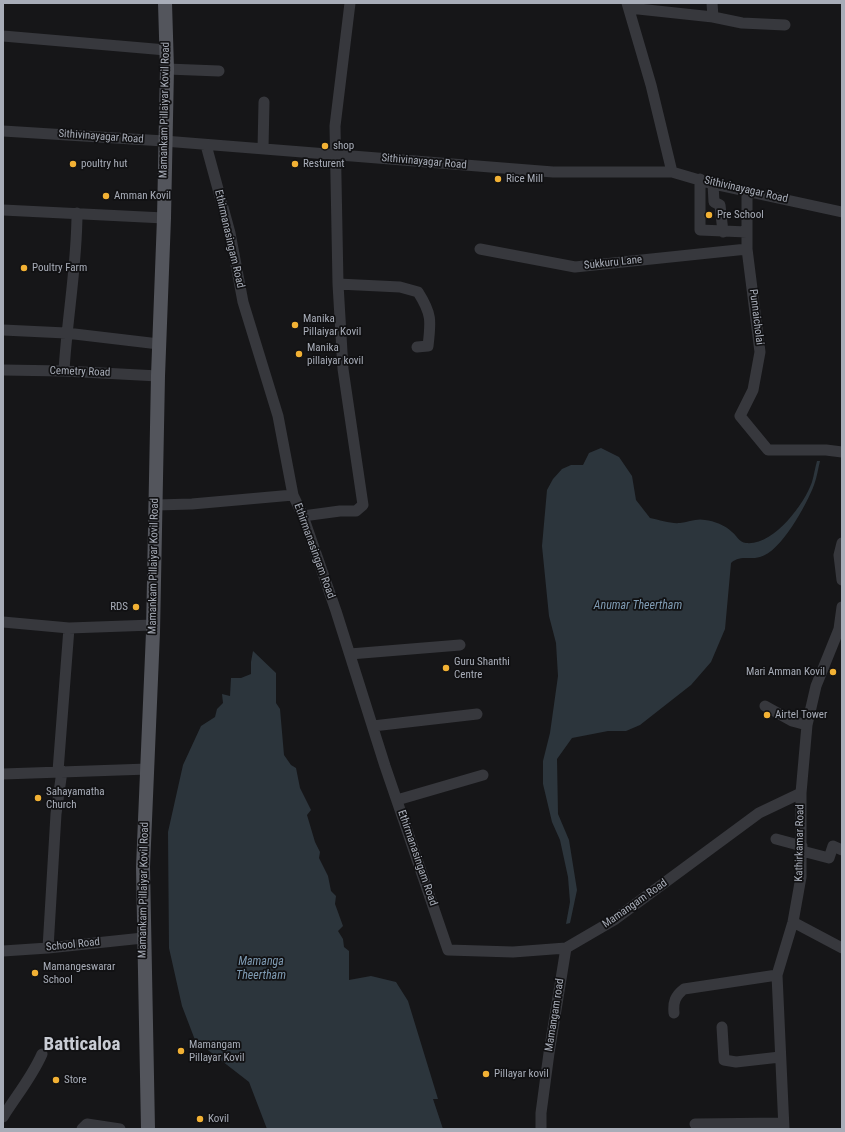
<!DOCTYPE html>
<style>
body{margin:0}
#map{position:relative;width:845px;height:1132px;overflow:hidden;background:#161618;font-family:"Roboto Condensed",sans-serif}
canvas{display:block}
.frame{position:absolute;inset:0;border:4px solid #a8adb8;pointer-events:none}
</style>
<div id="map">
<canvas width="845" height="1132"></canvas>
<div class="frame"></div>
</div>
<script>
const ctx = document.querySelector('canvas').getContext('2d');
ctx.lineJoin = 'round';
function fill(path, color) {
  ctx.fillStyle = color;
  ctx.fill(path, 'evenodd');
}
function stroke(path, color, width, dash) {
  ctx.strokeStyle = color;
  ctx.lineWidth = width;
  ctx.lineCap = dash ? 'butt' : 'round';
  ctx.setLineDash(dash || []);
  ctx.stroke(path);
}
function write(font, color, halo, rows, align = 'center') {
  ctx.font = font + ' "Roboto Condensed",sans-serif';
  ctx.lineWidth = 3.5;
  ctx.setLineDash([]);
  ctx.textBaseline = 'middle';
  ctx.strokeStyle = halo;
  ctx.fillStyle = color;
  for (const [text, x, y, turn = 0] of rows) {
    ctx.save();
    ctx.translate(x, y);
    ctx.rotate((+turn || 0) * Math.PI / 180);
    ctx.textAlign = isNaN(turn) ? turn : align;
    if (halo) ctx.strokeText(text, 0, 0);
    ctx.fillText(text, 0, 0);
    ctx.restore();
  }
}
fill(new Path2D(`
 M601 448 619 457 632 476 636 500 650 518C660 520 671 524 680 523 688 522 697 518 705 520 714 521 725 525 732 532 737 536 739 542 746 543 773 546 804 505 812 482 814 475 815 468 817 461H820C818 469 817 477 814 485 807 504 781 552 760 557 750 560 740 555 731 563L725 629 711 662 691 685 640 725 626 731H608L572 738 557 759 558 814 569 840 577 890 570 923 566 924 570 902 568 877 560 840 552 822 543 784V761L550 733 558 676 556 643 549 616 542 546 547 490 553 479 562 469 571 465H583L589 453Z
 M253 651 276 673V703L280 709 284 755 291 765 296 768 300 788 311 810 307 815 315 842 320 852 319 858 328 876 331 891 336 896 335 904 343 926 338 931 343 939 344 947 349 951V980L371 976 396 982 408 1001 438 1099H433L443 1129H267L249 1082 195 1040 182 1006 169 948 168 832 183 765 201 726 215 717 217 709 223 703 222 694 230 696 231 678H241L251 674V662Z`), '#2c353c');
stroke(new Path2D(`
 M627 3 651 85 672 172
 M712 3 713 17
 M629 8 713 17 742 23 785 25
 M3 36 166 50
 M167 69 219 71
 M3 131 164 141 553 172H672L713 184 842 212
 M206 145 230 233 243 302 278 416 293 495 303 516 336 611 385 766 448 950 513 952 566 948 614 920 759 813 801 793
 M263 149 264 102
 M700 179V230L747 232
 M713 184 714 202 720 205 723 232
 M747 192V249L760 352 753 390 740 416 768 450H826L842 452
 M3 210 164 218
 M480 249 575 267 747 249
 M338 284 400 287 418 292C432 314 431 321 428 346L417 347
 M3 330 66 333 159 344
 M3 370 64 371 158 376
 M64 371C67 318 77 266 77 213
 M156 505 192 504 293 495
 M303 516 340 511H356L363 505 343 369 338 284 335 126 350 3
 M842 543 839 555 842 580
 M3 622 69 628 153 625
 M350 654 460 645
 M765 706 792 721 807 725
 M373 726 477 714
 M58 771 69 628
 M3 774 148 769
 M397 800 483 775
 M776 839 802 846
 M802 851 829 858 833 846 842 850
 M793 922 842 948
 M48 948 56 814 62 771
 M3 951 48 948 143 938
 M674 1013C673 1002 675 996 684 989L777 975
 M722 1027 724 1060 736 1062 780 1057
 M3 1117C16 1096 32 1077 42 1054
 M695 1124 783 1123
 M82 1129 87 1124 120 1129
 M541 1129V1113L549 1053 566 948
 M784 1129 777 975 793 922 801 877V793L807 725 816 686 839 629 842 607`), '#37383d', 11);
stroke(new Path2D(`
 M148 1129 143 867 153 632 158 376 164 218 167 69 165 3`), '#53555c', 14);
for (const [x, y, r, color] of [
 [325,146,4,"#f2b134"],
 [73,164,4,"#f2b134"],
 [295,164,4,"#f2b134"],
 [498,179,4,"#f2b134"],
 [106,196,4,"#f2b134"],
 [709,215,4,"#f2b134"],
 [24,268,4,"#f2b134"],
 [295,325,4,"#f2b134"],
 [299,354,4,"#f2b134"],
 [136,607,4,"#f2b134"],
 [446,668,4,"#f2b134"],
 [833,672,4,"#f2b134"],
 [767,715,4,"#f2b134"],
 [38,798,4,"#f2b134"],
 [35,973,4,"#f2b134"],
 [181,1051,4,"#f2b134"],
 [486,1074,4,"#f2b134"],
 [56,1080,4,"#f2b134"],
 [200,1119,4,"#f2b134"]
]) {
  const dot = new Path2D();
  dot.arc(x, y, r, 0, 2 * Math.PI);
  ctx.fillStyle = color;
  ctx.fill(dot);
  stroke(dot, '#111113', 1.5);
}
write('11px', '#a8adb8', '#111113', [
 ["Mamankam Pillaiyar Kovil Road",165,110,-89],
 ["Sithivinayagar Road",101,137,4],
 ["Sithivinayagar Road",424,162,5],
 ["Sithivinayagar Road",746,190,13],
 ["Ethirmanasingam Road",229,239,77],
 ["Sukkuru Lane",613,263,-6],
 ["Punnaicholai",756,317,83],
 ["Cemetry Road",80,372,2],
 ["Ethirmanasingam Road",314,551,70],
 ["Mamankam Pillaiyar Kovil Road",154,566,-89],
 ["Kathirkamar Road",800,843,-89],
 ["Ethirmanasingam Road",417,858,71],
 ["Mamankam Pillaiyar Kovil Road",144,890,-89],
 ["Mamangam Road",635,904,-35],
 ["School Road",73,945,-6],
 ["Mamangam road",555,1015,-81]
]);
write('11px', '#a8adb8', '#111113', [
 ["shop",333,146],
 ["poultry hut",81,164],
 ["Resturent",303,164],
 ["Rice Mill",506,179],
 ["Amman Kovil",114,196],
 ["Pre School",717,215],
 ["Poultry Farm",32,268],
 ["Manika",303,319],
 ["Pillaiyar Kovil",303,332],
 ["Manika",307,348],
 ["pillaiyar kovil",307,361],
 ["RDS",128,607,"right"],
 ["Guru Shanthi",454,662],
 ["Centre",454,675],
 ["Mari Amman Kovil",825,672,"right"],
 ["Airtel Tower",775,715],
 ["Sahayamatha",46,792],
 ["Church",46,805],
 ["Mamangeswarar",43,967],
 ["School",43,980],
 ["Mamangam",189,1045],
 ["Pillayar Kovil",189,1058],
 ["Pillayar kovil",494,1074],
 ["Store",64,1080],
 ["Kovil",208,1119]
], 'left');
write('italic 12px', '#7f9bb3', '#111113', [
 ["Anumar Theertham",638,606],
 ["Mamanga",261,962],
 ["Theertham",261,976]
]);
write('bold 19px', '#c9ccd4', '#111113', [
 ["Batticaloa",82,1045]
]);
</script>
